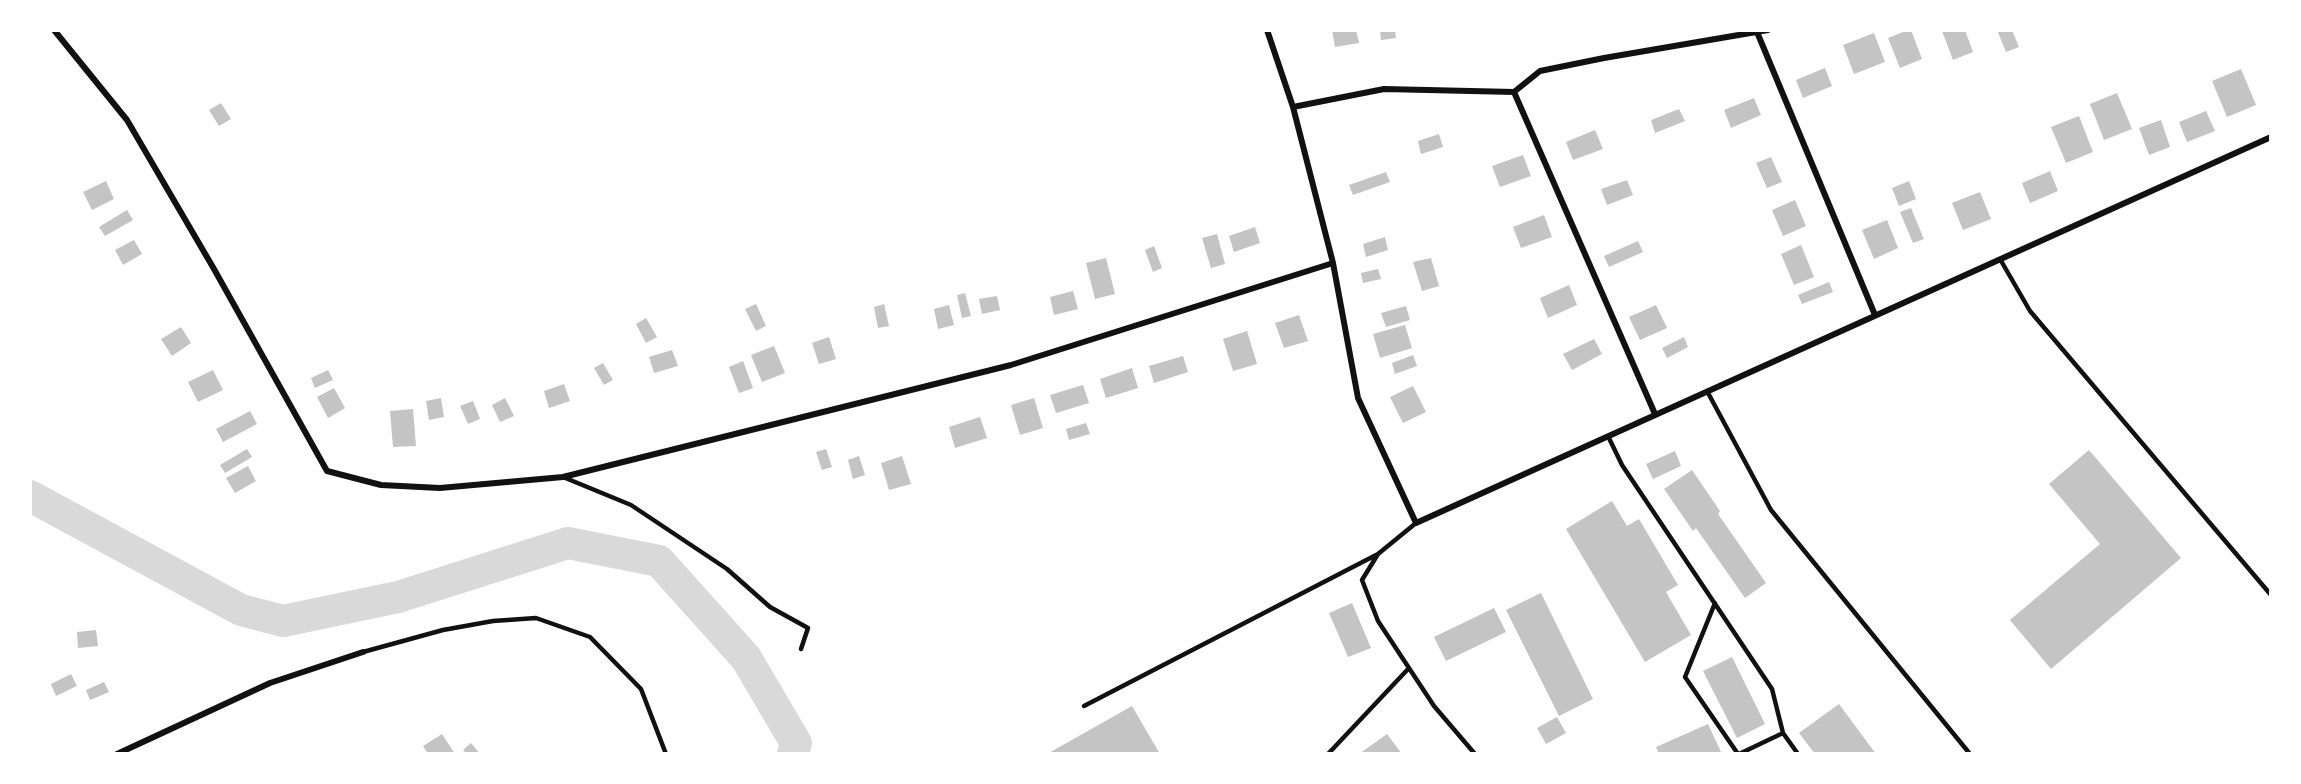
<!DOCTYPE html>
<style>
body{margin:0}
#map{position:relative;width:2301px;height:784px;overflow:hidden;background:#fff;font-family:"DM Sans",sans-serif}
canvas{display:block}
.frame{position:absolute;inset:0;border:32px solid #fff;pointer-events:none}
</style>
<div id="map">
<canvas width="2301" height="784"></canvas>
<div class="frame"></div>
</div>
<script>
const ctx = document.querySelector('canvas').getContext('2d');
ctx.lineJoin = 'round';
function stroke(path, color, width, dash) {
  ctx.strokeStyle = color;
  ctx.lineWidth = width;
  ctx.lineCap = dash ? 'butt' : 'round';
  ctx.setLineDash(dash || []);
  ctx.stroke(path);
}
function fill(path, color) {
  ctx.fillStyle = color;
  ctx.fill(path, 'evenodd');
}
stroke(new Path2D(`
 M30 496 241 610 283 621 398 597 568 543 659 561 746 658 796 743 793 754`), '#d9d9d9', 32);
fill(new Path2D(`
 M1332 30H1356L1359 43 1335 47Z
 M1380 30H1395L1396 38 1381 40Z
 M1908 30H1911L1922 59 1900 68 1888 38Z
 M1946 30H1965L1973 52 1953 60 1942 31Z
 M1997 30H2012L2019 47 2006 52Z
 M1874 33 1885 62 1854 74 1843 45Z
 M1825 68 1832 86 1803 98 1796 80Z
 M2241 69 2256 105 2227 117 2212 81Z
 M2117 93 2132 129 2104 140 2090 104Z
 M1754 98 1761 115 1731 128 1724 110Z
 M221 103 231 119 219 126 209 110Z
 M1679 109 1685 121 1655 133 1651 120Z
 M2206 111 2215 131 2187 142 2179 122Z
 M2079 116 2093 152 2066 163 2051 127Z
 M2161 120 2170 147 2149 155 2139 128Z
 M1595 130 1603 149 1573 160 1566 142Z
 M1439 134 1443 147 1421 154 1418 141Z
 M1523 155 1531 176 1500 187 1492 166Z
 M1771 157 1782 182 1767 188 1756 163Z
 M2050 171 2058 191 2030 203 2022 183Z
 M1386 172 1390 182 1353 195 1349 185Z
 M1627 180 1633 195 1607 205 1601 189Z
 M106 181 114 199 92 210 83 192Z
 M1909 181 1916 199 1899 206 1892 188Z
 M1980 192 1991 219 1963 230 1952 203Z
 M1795 200 1806 226 1783 236 1772 210Z
 M1911 208 1924 239 1913 243 1900 212Z
 M127 210 133 220 105 236 99 227Z
 M1544 215 1552 237 1521 248 1513 227Z
 M1887 220 1898 248 1874 259 1862 230Z
 M1255 227 1260 243 1234 252 1229 236Z
 M1217 234 1225 264 1211 268 1202 238Z
 M1385 237 1388 250 1366 257 1363 244Z
 M134 240 142 254 123 265 115 250Z
 M1638 241 1643 252 1609 267 1604 256Z
 M1801 245 1814 277 1794 285 1781 254Z
 M1154 246 1162 268 1153 272 1145 250Z
 M1106 258 1115 294 1095 299 1086 263Z
 M1431 258 1439 286 1422 291 1413 262Z
 M1378 269 1381 279 1363 283 1361 273Z
 M1829 282 1833 292 1802 304 1798 295Z
 M1569 285 1577 305 1548 318 1540 298Z
 M1073 291 1078 309 1054 315 1050 297Z
 M965 293 971 316 962 318 957 295Z
 M997 296 1000 310 982 314 979 299Z
 M756 304 766 326 756 331 745 309Z
 M884 304 889 326 878 328 874 307Z
 M949 305 954 325 938 329 934 309Z
 M1656 305 1667 328 1640 340 1629 317Z
 M1406 306 1410 320 1386 327 1381 313Z
 M1299 315 1308 341 1284 348 1275 323Z
 M646 318 657 337 646 343 636 324Z
 M1405 325 1412 348 1380 358 1373 334Z
 M181 327 191 343 172 356 161 339Z
 M1247 331 1257 364 1233 371 1223 339Z
 M829 337 836 359 819 364 812 343Z
 M1684 337 1688 347 1667 358 1662 348Z
 M1594 339 1602 354 1572 370 1563 354Z
 M774 346 785 373 762 382 751 355Z
 M672 350 678 366 654 373 649 357Z
 M1413 355 1417 366 1395 374 1392 363Z
 M1183 356 1188 372 1154 383 1149 366Z
 M743 361 753 388 739 393 729 367Z
 M603 363 613 380 604 385 594 368Z
 M1132 368 1138 388 1106 398 1100 379Z
 M213 370 223 390 198 402 188 382Z
 M328 370 333 380 315 388 311 378Z
 M564 384 570 401 549 408 544 391Z
 M1083 385 1089 403 1056 413 1050 395Z
 M1413 386 1426 412 1403 423 1390 397Z
 M334 388 345 408 328 418 317 397Z
 M441 398 444 417 429 420 426 401Z
 M505 398 514 416 500 422 492 405Z
 M1034 398 1043 428 1020 435 1011 405Z
 M473 401 480 419 468 424 460 406Z
 M413 409 416 446 393 447 390 411Z
 M250 411 257 424 223 442 216 429Z
 M980 417 987 438 955 448 949 427Z
 M1086 423 1090 434 1069 440 1066 429Z
 M247 449 252 457 225 473 220 465Z
 M826 449 832 467 822 470 816 452Z
 M2089 450 2181 558 2051 669 2010 620 2100 544 2049 484Z
 M1675 451 1681 466 1653 479 1646 464Z
 M859 456 865 475 853 479 848 460Z
 M902 456 911 484 889 490 881 463Z
 M248 466 256 481 235 493 226 478Z
 M1692 470 1720 511 1718 514 1766 583 1745 598 1696 528 1693 531 1664 489Z
 M1612 501 1627 526 1639 519 1678 585 1666 592 1691 635 1645 662 1566 529Z
 M1541 593 1593 699 1559 716 1506 610Z
 M1352 603 1371 648 1348 657 1329 613Z
 M1494 608 1506 632 1446 661 1434 637Z
 M96 630 98 646 78 648 77 632Z
 M1732 657 1765 724 1737 738 1703 671Z
 M71 674 77 686 56 696 51 684Z
 M104 682 109 692 90 700 86 690Z
 M1839 704 1876 754H1815L1799 733Z
 M1132 706 1160 754H1047Z
 M1557 717 1566 733 1546 744 1537 728Z
 M1708 724 1722 754H1659L1656 747Z
 M442 734 455 754H428L423 746Z
 M1387 734 1402 754H1359Z
 M471 743 480 754H467L463 750Z`), '#c4c4c4');
stroke(new Path2D(`
 M2000 259 2030 311 2271 595
 M1707 391 1771 510 1970 754
 M1608 436 1622 465 1772 689 1783 733 1798 754
 M563 477 631 505 727 569 770 607 808 628 801 649
 M1416 523 1378 554 1362 580 1378 621 1434 706 1475 754
 M1715 603 1685 677 1738 754
 M363 652 443 630 493 621 536 618 590 637 641 689 666 754
 M1084 706 1378 554
 M1328 754 1409 668
 M1739 754 1783 733`), '#111', 4.5);
stroke(new Path2D(`
 M54 30 127 120 214 269 327 471 381 485 440 488 563 477 1011 365 1333 263
 M1267 30 1293 107 1333 263 1358 398 1416 523 2271 137
 M1757 32 1875 315
 M1514 92 1655 414
 M1293 107 1384 89 1514 92 1540 71 1604 58 1768 30
 M117 754 270 683 363 652`), '#111', 6);
</script>
